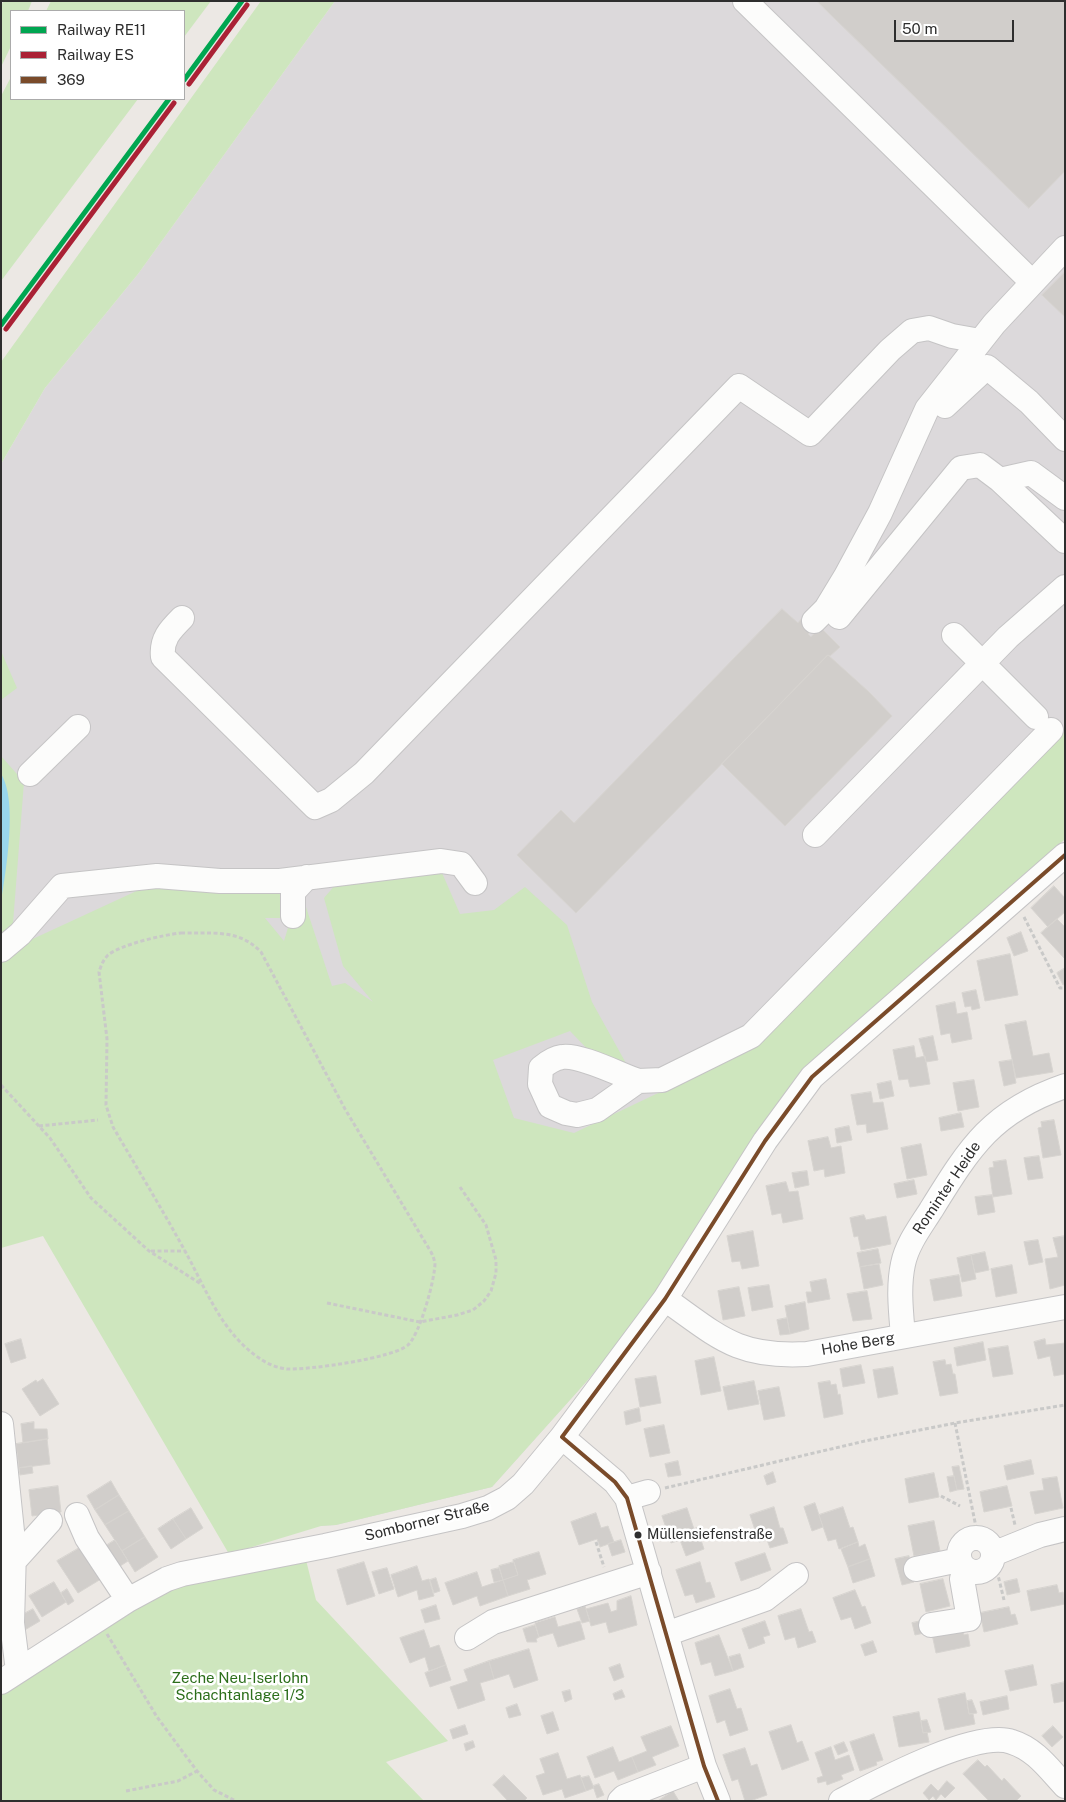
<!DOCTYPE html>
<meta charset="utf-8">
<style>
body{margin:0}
#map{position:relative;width:1066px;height:1802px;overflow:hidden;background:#ece8e4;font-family:"Public Sans",sans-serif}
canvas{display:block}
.frame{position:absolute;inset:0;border:2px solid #2e2e2e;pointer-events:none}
.legend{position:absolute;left:10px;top:10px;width:175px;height:90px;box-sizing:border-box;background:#fff;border:1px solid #ababab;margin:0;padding:6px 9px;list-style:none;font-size:15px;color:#2e2e2e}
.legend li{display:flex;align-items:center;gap:10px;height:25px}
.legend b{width:25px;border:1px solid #ababab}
.scale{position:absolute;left:894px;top:20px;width:120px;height:22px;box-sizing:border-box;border:2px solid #2e2e2e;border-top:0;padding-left:6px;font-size:15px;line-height:18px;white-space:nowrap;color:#2e2e2e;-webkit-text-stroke:4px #fff;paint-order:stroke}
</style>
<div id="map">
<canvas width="1066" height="1802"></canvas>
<div class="frame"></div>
<ul class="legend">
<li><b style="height:6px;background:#00a651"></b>Railway RE11</li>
<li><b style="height:6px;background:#aa2135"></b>Railway ES</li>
<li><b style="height:6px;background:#7a4b2a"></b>369</li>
</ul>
<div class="scale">50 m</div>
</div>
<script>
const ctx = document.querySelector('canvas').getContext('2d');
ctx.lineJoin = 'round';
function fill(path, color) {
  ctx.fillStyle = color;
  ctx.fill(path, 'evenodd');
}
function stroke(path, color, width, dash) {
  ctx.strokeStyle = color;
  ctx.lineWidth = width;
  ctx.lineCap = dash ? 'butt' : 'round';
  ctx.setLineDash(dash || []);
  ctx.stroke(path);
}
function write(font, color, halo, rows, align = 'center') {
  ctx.font = font + ' "Public Sans",sans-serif';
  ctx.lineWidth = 5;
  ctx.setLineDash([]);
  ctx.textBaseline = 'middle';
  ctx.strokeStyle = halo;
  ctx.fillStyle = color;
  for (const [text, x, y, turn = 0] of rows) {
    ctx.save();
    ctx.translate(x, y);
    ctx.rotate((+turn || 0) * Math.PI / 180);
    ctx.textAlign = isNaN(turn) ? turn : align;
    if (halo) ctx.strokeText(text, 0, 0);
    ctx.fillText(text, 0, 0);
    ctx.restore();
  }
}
fill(new Path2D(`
 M335 1H1065V839L984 917 803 1068 660 1293 587 1381 492 1487 336 1525 321 1526 43 1235 1 1168V464L45 388 138 274Z`), '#dcd9db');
fill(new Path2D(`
 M4 1H32L28 11H11V46L1 67V5Z
 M51 1H211L184 37V11H46Z
 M261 1H335L138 274 45 388 1 464V362Z
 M11 77V99H138L1 281V96Z
 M1 651 17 688 1 700Z
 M1065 731V839L984 917 803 1068 660 1293 587 1381 492 1487 336 1525 321 1526 229 1554 43 1236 1 1248V756L24 782 11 949 156 882 280 885 291 918H265L284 941 297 898H303L332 986 345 983 373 1002 343 966 324 898 336 884 439 866 460 914 494 910 525 887 567 925 592 1002 632 1074 598 1060 570 1031 493 1060 514 1118 574 1133 715 1066 983 805Z
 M305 1556 316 1600 448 1741 386 1762 424 1801H1V1691L178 1583Z`), '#cee6be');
fill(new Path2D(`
 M1 774C18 800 6 871 1 902Z`), '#99d6ec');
const building = new Path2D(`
 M817 1H1065V171L1029 208Z
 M1065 272V317L1042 295Z
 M782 609 798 623 806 613 817 624 808 634 811 637 820 627 840 647 830 656 828 655 576 913 517 855 561 810 574 823Z
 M828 655 869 692 892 716 785 826 722 764Z
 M1054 886 1065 898V912L1048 927 1031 908Z
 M1057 919 1065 927 1064 958 1041 933Z
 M1021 932 1028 951 1014 956 1007 938Z
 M1010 954 1018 995 985 1001 977 961Z
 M1065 968V984L1063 985 1057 973Z
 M976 990 980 1008 972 1010 971 1006 965 1007 962 993Z
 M955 1002 957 1014 967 1012 972 1039 952 1043 950 1033 941 1035 936 1006Z
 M1026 1021 1033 1056 1049 1053 1053 1072 1016 1078 1005 1025Z
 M933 1036 938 1060 926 1062 919 1039Z
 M914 1046 916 1058 925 1056 930 1084 910 1087 908 1079 899 1080 893 1050Z
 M1012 1060 1016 1083 1004 1086 999 1062Z
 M974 1080 979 1107 958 1111 953 1083Z
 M891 1081 894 1096 880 1099 877 1084Z
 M871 1092 873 1103 883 1102 888 1129 867 1133 866 1124 857 1125 851 1095Z
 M961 1113 964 1127 941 1131 939 1118Z
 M1054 1120 1061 1155 1043 1158 1038 1128 1042 1127 1041 1122Z
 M849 1126 852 1140 837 1143 835 1129Z
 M828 1137 831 1148 841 1146 845 1173 825 1177 824 1169 814 1171 808 1141Z
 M921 1144 927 1175 907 1179 901 1148Z
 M1039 1156 1043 1178 1028 1180 1024 1158Z
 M1006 1160 1012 1194 993 1197 989 1168 994 1167 993 1162Z
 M807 1171 809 1185 795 1188 792 1173Z
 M914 1180 917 1194 897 1198 894 1184Z
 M786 1182 789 1192 798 1191 803 1219 783 1223 781 1213 772 1215 766 1186Z
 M992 1195 995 1212 978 1215 975 1197Z
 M864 1215 866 1220 886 1216 891 1244 861 1250 858 1236 854 1237 850 1218Z
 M753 1231 759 1266 742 1269 740 1261 732 1262 727 1236Z
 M1065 1236V1285L1050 1289 1045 1259 1058 1257 1053 1238Z
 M1038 1240 1043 1262 1029 1265 1024 1242Z
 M878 1249 881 1263 860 1267 857 1253Z
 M985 1252 989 1270 975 1273 971 1255Z
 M971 1255 976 1279 962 1282 957 1258Z
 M879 1264 883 1285 864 1289 860 1267Z
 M1012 1265 1017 1293 996 1297 991 1269Z
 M959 1275 962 1296 934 1301 930 1280Z
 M826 1279 830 1299 808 1303 806 1292H812L810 1282Z
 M769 1285 773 1307 752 1311 748 1288Z
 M739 1287 745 1316 723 1320 718 1291Z
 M867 1291 872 1319 853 1321 847 1294Z
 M805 1302 809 1329 790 1334 785 1306Z
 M787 1318 790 1334 780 1335 777 1320Z
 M21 1339 26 1358 11 1363 5 1344Z
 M1045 1339 1046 1345 1065 1343V1374L1054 1376 1050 1356 1038 1359 1034 1342Z
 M983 1342 986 1360 957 1366 954 1348Z
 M1008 1346 1013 1374 993 1377 988 1349Z
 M714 1357 721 1391 701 1395 695 1361Z
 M945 1360 946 1365 951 1364 953 1374H955L958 1393 940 1396 933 1362Z
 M861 1365 865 1383 843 1387 840 1369Z
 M893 1367 898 1394 878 1398 873 1370Z
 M656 1376 661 1403 640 1407 635 1379Z
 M43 1379 59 1404 40 1416 22 1389 36 1380 37 1382Z
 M754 1381 759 1404 728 1410 723 1387Z
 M830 1381 831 1385 836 1384 838 1395 840 1394 843 1414 824 1418 818 1383Z
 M779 1387 785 1416 764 1420 758 1391Z
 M639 1408 641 1421 626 1425 624 1412Z
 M34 1422V1429H47L48 1439 23 1443 21 1424Z
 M664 1425 670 1453 650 1457 644 1429Z
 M47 1439 50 1464 19 1468 16 1444Z
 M1031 1460 1034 1474 1007 1480 1004 1466Z
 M678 1461 681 1475 668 1477 665 1464Z
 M32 1466 33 1473 20 1475 19 1468Z
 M959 1466 964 1489 957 1490 952 1467Z
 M773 1472 776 1482 767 1485 764 1476Z
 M934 1473 939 1497 909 1503 905 1479Z
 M954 1476 957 1490 950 1492 947 1477Z
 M1057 1477 1063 1508 1035 1514 1030 1492 1044 1490 1042 1479Z
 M111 1481 119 1495 95 1510 87 1496Z
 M58 1486 61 1512 32 1516 29 1490Z
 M1007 1486 1012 1506 984 1512 980 1492Z
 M119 1495 129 1511 105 1525 95 1510Z
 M815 1503 823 1527 812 1531 804 1507Z
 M774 1507 780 1528H783L788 1543 770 1548 767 1540 759 1542 750 1515Z
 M843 1507 850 1528 853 1527 858 1542 839 1549 836 1539 828 1541 819 1515Z
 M191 1508 203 1528 186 1539 173 1519Z
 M687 1508 696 1535 671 1543 662 1516Z
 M129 1511 145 1537 122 1551 105 1525Z
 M596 1513 601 1528 608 1526 614 1542 600 1547 597 1539 579 1545 571 1522Z
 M173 1519 186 1539 171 1549 158 1529Z
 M934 1521 940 1551 914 1556 908 1526Z
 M697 1528 704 1549 686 1556 680 1540 696 1535 694 1529Z
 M145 1537 158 1557 135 1572 122 1551Z
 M115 1540 128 1561 114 1570 101 1549Z
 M621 1540 625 1552 612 1556 608 1544Z
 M858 1542 859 1547 865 1544 870 1559 848 1567 841 1549Z
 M81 1547 101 1579 78 1593 57 1561Z
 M539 1552 546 1574 527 1580 530 1589 508 1596 503 1580 518 1575 513 1560Z
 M765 1553 771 1570 741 1581 735 1563Z
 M909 1556 914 1582 902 1585 895 1559Z
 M870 1559 875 1576 853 1583 848 1567Z
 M364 1562 375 1596 347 1605 337 1570Z
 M514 1562 518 1575 503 1580 499 1566Z
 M700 1562 706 1583 710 1582 715 1597 696 1603 693 1594 685 1596 676 1570Z
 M417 1566 422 1581 429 1579 434 1596 419 1600 417 1590 398 1597 391 1575Z
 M387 1568 394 1589 379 1594 372 1572Z
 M499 1568 503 1580 494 1582 491 1570Z
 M477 1572 482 1587 503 1580 508 1596 480 1606 477 1596 453 1605 445 1583Z
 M436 1578 440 1591 434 1593 430 1580Z
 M943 1579 950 1606 926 1612 920 1584Z
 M1017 1579 1020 1592 1007 1595 1004 1582Z
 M54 1582 66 1602 42 1617 29 1596Z
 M1057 1585 1059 1593 1063 1592 1065 1604 1031 1611 1027 1591Z
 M67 1589 74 1601 68 1605 61 1593Z
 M855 1590 862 1607 865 1606 871 1623 855 1629 851 1617 841 1620 833 1598Z
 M631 1596 637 1625 609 1633 606 1622 591 1626 586 1609 608 1603 611 1612 617 1610V1601Z
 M436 1605 440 1619 425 1623 421 1610Z
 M585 1606 590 1621 582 1623 577 1609Z
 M1009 1607 1011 1615 1015 1614 1018 1624 984 1632 980 1613Z
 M33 1609 40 1621 18 1634 20 1616Z
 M801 1609 809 1632 812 1631 816 1642 798 1648 795 1637 785 1640 778 1616Z
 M555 1617 558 1627 580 1621 585 1639 558 1647 553 1633 539 1637 535 1623Z
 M926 1620 929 1632 915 1635 912 1623Z
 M765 1621 770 1635 763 1637 765 1643 749 1649 742 1629Z
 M535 1625 539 1637 536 1639 537 1642H527L523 1629Z
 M962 1627 964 1635 968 1634 970 1646 936 1653 932 1634Z
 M424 1630 430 1648 439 1645 446 1665 429 1671 425 1657 410 1663 400 1638Z
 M719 1635 733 1671 715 1676 711 1662 701 1665 695 1643Z
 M873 1641 877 1652 865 1656 861 1645Z
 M529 1649 538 1680 514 1688 509 1674 494 1679 489 1661Z
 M740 1654 744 1667 733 1671 729 1657Z
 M489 1661 494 1679 480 1683 485 1700 458 1709 450 1687 468 1681 464 1670Z
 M620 1664 624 1677 614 1681 609 1668Z
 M446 1665 451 1680 430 1687 425 1673Z
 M1033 1665 1037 1685 1010 1691 1005 1671Z
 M1065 1682V1701L1054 1703 1051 1685Z
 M730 1689 737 1709 741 1708 748 1730 730 1736 725 1720 717 1723 709 1696Z
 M570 1690 572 1699 565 1702 562 1692Z
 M622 1690 625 1697 615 1700 613 1694Z
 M965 1693 969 1714H973L975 1724 945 1730 938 1699Z
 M1007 1696 1009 1709 983 1715 980 1702Z
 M972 1700 977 1713 969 1714 967 1701Z
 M517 1704 521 1715 509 1718 506 1708Z
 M553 1712 559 1730 547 1734 541 1716Z
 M919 1712 923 1733 927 1732 929 1742 899 1747 893 1717Z
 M927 1720 931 1732 923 1733 921 1721Z
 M465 1725 468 1734 453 1739 450 1730Z
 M791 1725 797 1743 802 1741 809 1760 782 1770 769 1732Z
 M671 1726 679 1746 652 1757 656 1765 638 1772 632 1757 647 1751 641 1737Z
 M1053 1726 1063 1737 1052 1747 1042 1736Z
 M874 1734 883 1760 876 1762 877 1765 860 1771 850 1742Z
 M473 1741 475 1747 466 1751 464 1744Z
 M844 1742 848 1751 838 1755 834 1746Z
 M613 1747 619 1762 632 1757 638 1772 618 1780 614 1771 595 1778 587 1757Z
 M831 1747 835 1760 849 1755 854 1770 841 1775 843 1779 827 1785 826 1781 818 1783 817 1778 823 1776 815 1753Z
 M745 1748 751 1766 757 1764 767 1795 750 1801H745L738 1779 732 1781 723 1755Z
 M558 1753 567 1779 580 1775 586 1791 565 1798 562 1789 543 1795 536 1776 545 1773 540 1759Z
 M978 1760 985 1767 987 1765 1002 1781 1004 1778 1021 1796 1016 1801H989L963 1774Z
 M504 1775 527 1798 524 1801H508L493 1785Z
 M589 1776 594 1788 586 1791 581 1778Z
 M947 1781 955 1788 945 1798 941 1794 936 1800 933 1796 929 1800 923 1793 931 1784 938 1791Z
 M599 1784 604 1795 597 1798 593 1786Z
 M673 1791 679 1801H658Z`);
fill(building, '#d1cecb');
stroke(building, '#d7d4d0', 1);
const minor = new Path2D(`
 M745 1 1031 281
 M945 406 987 367 1029 402 1065 439
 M1000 480 1065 541
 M839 617 961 468 980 465 1000 480 1031 473 1065 498
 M182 618C170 630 161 639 163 657L315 807 331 800 364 773 739 386 810 434 890 350 912 331 929 328 952 336 980 341
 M814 621 826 609 846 576 880 513 927 409 994 324 1065 248
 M954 635 1036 717
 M30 774 78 727
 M815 835 1008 637 1065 587
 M293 916V892L307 877
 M1 950 20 934 62 886 157 876 220 881H280L441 861 461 864 475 883
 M638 1081C620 1075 580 1054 562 1057 554 1058 547 1063 541 1068L540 1084 550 1106 566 1113 577 1115 597 1110 638 1081 662 1080 751 1036 1051 730
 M665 1299C719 1337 737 1358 807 1354L1065 1307
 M903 1336C901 1312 898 1287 903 1264 907 1244 921 1226 931 1210 970 1147 992 1111 1065 1086
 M1 1424 14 1551 12 1623 18 1671
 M562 1437 615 1482 627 1498 704 1766 718 1801
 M627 1498 648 1492
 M77 1515 87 1538 128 1600
 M959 1555a17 17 0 1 1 34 0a17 17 0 1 1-34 0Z
 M993 1554 1040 1535 1065 1529
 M14 1561 50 1521
 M916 1569 959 1560
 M931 1625 969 1619 962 1579 965 1569
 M666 1634 765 1599 796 1575
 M467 1638 493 1622 649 1572
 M1 1682 128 1600 167 1579 182 1574 325 1546 462 1516 488 1508 507 1498 523 1484 562 1437 665 1299 765 1141 812 1077 1065 855
 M620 1801 624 1797 704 1766
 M841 1801C876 1783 976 1729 1012 1742 1035 1749 1049 1769 1065 1786`);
stroke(minor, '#c5c4c5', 26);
stroke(new Path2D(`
 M1024 917 1060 988H1065
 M181 933C211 934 238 928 261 952L345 1109 431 1252C433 1256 434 1259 435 1263 435 1279 420 1334 408 1345 394 1358 309 1370 287 1369 278 1368 267 1364 259 1358 221 1332 206 1289 185 1251 162 1209 137 1168 113 1127L106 1105 107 1039 99 972C101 966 103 960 108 955 122 944 163 935 181 933Z
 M1 1085 50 1138 91 1198 149 1251 201 1284
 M39 1126 98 1120
 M151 1251H185
 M327 1303 420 1322 457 1315 473 1310 484 1301 491 1291 496 1273V1260L486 1225 460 1187
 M955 1423 978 1537
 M665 1488 865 1441 955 1423 1065 1405
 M941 1496 960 1506
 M1011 1508 1015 1525
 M596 1542 604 1567
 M997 1571 1004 1600
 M107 1634 157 1717 197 1771 214 1790 236 1801
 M126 1791 178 1781 197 1771`), '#c9c9c8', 3, [4, 2.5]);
stroke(minor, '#fcfcfb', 24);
stroke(new Path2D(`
 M718 1801 704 1766 627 1498 615 1482 562 1437 665 1299 765 1141 812 1077 1065 855`), '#7a4b2a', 4);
stroke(new Path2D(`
 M184 80 242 1
 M1 325 169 99`), '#00a651', 5);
stroke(new Path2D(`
 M189 84 247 5
 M6 329 174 103`), '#aa2135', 5);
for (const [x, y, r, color] of [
 [638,1535,4.5,"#2e2e2e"]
]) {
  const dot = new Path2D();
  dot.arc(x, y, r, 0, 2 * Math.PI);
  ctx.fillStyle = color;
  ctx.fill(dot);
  stroke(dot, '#fff', 2);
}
write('14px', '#2e2e2e', '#fff', [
 ["Müllensiefenstraße",647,1535]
], 'left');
write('15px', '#2e2e2e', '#fff', [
 ["Rominter Heide",947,1188,-56],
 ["Hohe Berg",858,1344,-10],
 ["Somborner Straße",427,1521,-14]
]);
write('15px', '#2c6e1b', '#fff', [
 ["Zeche Neu-Iserlohn",240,1678],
 ["Schachtanlage 1/3",240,1695]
]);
</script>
